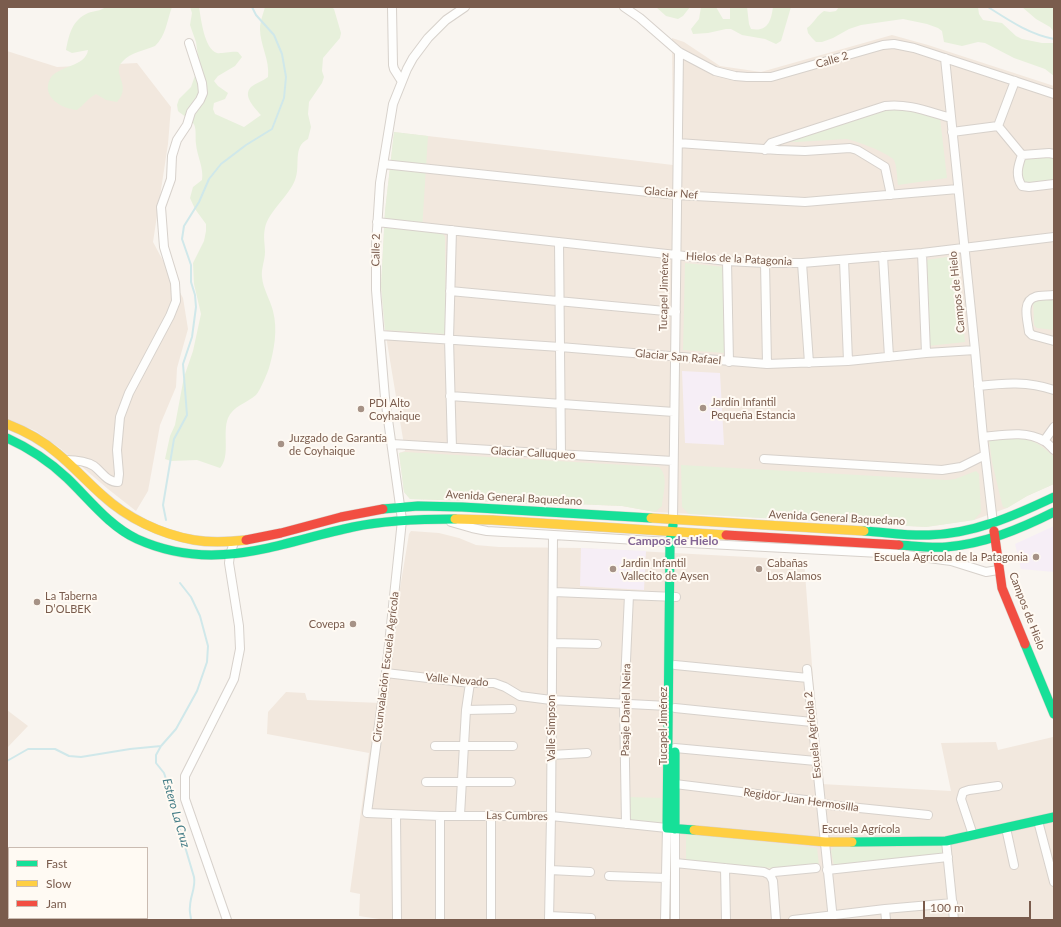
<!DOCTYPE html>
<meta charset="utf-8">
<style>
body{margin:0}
#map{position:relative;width:1061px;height:927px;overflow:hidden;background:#f9f5f0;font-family:Lato,sans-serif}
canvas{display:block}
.frame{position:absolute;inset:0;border:8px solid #7a5c4d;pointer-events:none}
.legend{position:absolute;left:8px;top:847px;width:140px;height:72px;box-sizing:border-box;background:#fffaf3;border:1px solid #cabbb1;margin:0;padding:5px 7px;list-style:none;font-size:12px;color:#7a5c4d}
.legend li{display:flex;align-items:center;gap:8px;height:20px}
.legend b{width:20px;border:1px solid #cabbb1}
.scale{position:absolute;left:923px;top:901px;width:108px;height:18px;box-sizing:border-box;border:2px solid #7a5c4d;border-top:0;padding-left:5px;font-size:12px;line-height:14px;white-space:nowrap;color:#7a5c4d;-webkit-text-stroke:3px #fffaf3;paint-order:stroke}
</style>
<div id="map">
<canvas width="1061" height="927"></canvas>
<div class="frame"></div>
<ul class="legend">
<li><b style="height:5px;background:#16e098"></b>Fast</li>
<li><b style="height:5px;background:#ffcf43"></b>Slow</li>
<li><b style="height:5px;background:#f24e42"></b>Jam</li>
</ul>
<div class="scale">100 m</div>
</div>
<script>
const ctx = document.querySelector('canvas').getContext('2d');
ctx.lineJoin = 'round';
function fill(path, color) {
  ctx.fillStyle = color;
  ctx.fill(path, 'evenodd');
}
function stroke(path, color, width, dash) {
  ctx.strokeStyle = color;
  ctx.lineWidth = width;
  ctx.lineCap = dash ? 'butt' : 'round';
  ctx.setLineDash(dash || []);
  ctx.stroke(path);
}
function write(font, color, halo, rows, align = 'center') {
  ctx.font = font + ' Lato,sans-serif';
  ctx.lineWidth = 4;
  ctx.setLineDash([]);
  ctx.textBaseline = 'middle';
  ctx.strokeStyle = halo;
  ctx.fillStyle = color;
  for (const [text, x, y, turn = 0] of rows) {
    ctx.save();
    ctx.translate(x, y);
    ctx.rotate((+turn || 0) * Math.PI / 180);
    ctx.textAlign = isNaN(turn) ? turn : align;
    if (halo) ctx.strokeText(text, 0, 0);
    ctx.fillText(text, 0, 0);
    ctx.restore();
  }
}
fill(new Path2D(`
 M892 35 928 45 1054 86V484L1027 496 1007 508 974 520 926 527 655 512 622 506 574 504 558 506 502 502 410 499 404 492 399 453 405 451 385 330 381 286 385 211 394 132 673 165 672 38 684 42 720 66 761 72Z
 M7 51 57 67 137 63 171 107 168 144 153 242 183 298 188 329 177 368 176 387 160 425 148 491 136 511 108 489 61 449 36 431 7 419Z
 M411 531 439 533 459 538 476 545 499 547 581 548 804 560 821 784 951 791 941 743 996 742 998 750 1053 737 1054 920H386L359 916 360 894 350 892 369 753 267 734 268 712 286 692 305 693 307 700 381 703 409 534Z
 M7 710 28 726 7 748Z`), '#f2e8de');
fill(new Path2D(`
 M682 371 720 373 724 445 685 443Z
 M1054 526V572L1021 569 1015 544Z
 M581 548 646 551 644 590 580 586Z`), '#f6eef6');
fill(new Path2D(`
 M106 7H172C167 20 166 36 155 46 145 50 130 53 123 61 110 73 133 85 117 102L106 100 96 94C88 98 84 105 77 110 62 109 41 97 50 79 56 66 86 67 88 50L72 53 66 50C69 35 72 20 88 13 94 11 100 11 106 7Z
 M190 7H199C201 18 204 49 217 53 220 54 232 51 238 52L242 57 235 66 218 76 214 81 218 86 228 93 225 99 214 103 213 109 215 114 244 127 261 115C255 108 242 96 251 87 256 83 263 81 268 77 270 60 260 45 260 29 260 22 263 14 265 7H331L334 9 341 33 340 38 323 58 322 71 324 77 322 83 309 102 308 114 311 127 308 139C292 147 301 166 295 180 289 196 268 212 265 228 263 237 265 244 265 252 265 260 261 269 262 277 263 289 270 299 273 311 278 330 274 350 269 368 267 374 260 391 256 395 247 403 233 406 228 418 222 433 231 456 220 468L197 460 171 461 165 459 170 436 175 425 184 377 193 351 201 314 194 284 193 263 204 241 206 231V224L195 209 190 198 193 187 202 180C204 168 197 156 196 144 195 138 197 127 193 123 189 118 182 115 178 111L177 105 179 99 191 87 199 64 196 42 190 25 192 13Z
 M656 7H690L683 16 678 19 666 16Z
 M701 7H716L723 19H730V7H747L749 24 751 29C768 32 771 21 773 7H791L781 41 776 44 765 39 742 35 731 29H726L708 33 693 34 691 29 699 19Z
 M839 7H978L979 14 983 20 1002 23 1016 36 1022 39 1042 43H1054V76L1045 69 1014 58 985 43 978 42 962 46 944 42 942 31 938 28 927 24 903 19 861 25 849 29 833 38 822 42H816L812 38 808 33 807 28C814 23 817 15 824 11L830 12 836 11Z
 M1022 7H1054V32L1050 27 1036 19Z
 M892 106 940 118 947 178 898 185C897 178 897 166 894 160 888 153 855 140 846 139L796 142 785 141Z
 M394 132 428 136 422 230 442 232 445 237 446 334 385 330 381 286 385 211Z
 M1023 157H1054V182L1024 184 1020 165Z
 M954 256 957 263 965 342 928 346 926 260Z
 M685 263 724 267 725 353 683 350Z
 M1054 296V330L1037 328 1034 325 1033 299Z
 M999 436C1025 438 1035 438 1054 457V484L1027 496 1007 508 1003 507 1002 504 992 462 989 439Z
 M405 452 659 467C669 476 663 493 662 506L655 512 622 506 574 504 558 506 502 502 410 499 404 492 399 453Z
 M681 465 947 480 955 479 976 471 979 474 981 512 974 520 926 527 689 514 682 507Z
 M626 797 665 798 664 825 627 823Z
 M686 833 817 848 819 865 783 869 686 861Z
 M942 846 943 849 942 854 834 866 831 851 834 847Z`), '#e7f0db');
stroke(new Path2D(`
 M988 7C1010 21 1029 34 1054 39
 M166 520 163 505 174 439 187 415 183 364 192 337 196 307 195 295 191 282V265L182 239 184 226 199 202 209 179 221 164 246 145 272 129 284 98 286 77 282 54 274 35 256 15 252 7
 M180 583 191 597 200 616 208 646 207 662 197 691 176 729 161 746 156 755V763L164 773 169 788 178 823 194 877C196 888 190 896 190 907 189 911 191 916 191 920
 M7 761 28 749H55L69 756 81 757 130 749 161 746`), '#d0e8ea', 2);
const street = new Path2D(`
 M392 7 393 65 394 69 401 80
 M465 7 446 20 428 38 413 58 407 69 393 104 380 183 376 245V290L385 398 402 520 386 673 367 813 440 816H551L667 828 665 920
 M624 7 640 18 679 52 715 71 735 76 747 77H771L883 45 894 44 914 48 1054 94
 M945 58 975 350 983 437 993 523
 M998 126 1022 155
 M952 132 998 126 1015 81
 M678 143 778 150 805 151 850 148 857 150 885 167 891 195
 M765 150 771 143 885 106C908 103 929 112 951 118
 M1054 154 1049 153 1022 155C1018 166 1015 176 1022 186L1029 187 1054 184
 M383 164 677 195 805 202 958 189
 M377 222 676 255 727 261 765 263H802L922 253 1054 237
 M559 242 561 455
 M922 253 926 353
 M883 256 889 357
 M844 260 848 361
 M727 261 729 362
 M765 263 767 364
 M802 263 809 363
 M450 291 676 312
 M1054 295C1048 296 1040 295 1035 297 1021 301 1028 322 1029 332L1032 335 1054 341
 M380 335 560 347 767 364 848 361 926 353 975 350
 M978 386C1004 383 1028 381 1054 390
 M450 396 674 412
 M983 437C1003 435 1026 430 1044 441 1048 443 1051 447 1054 450
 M1044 441 1054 427
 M392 444 673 461
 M452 448 449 339 452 230
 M764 459 942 470 961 467 985 455
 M66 460C75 460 86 461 94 466 102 472 107 482 118 482L119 474 117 450 120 417 129 393 170 316 176 301 175 283 164 247 161 207 171 179 172 156 177 140 187 125 191 112 200 100 203 93 202 83 189 43
 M673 520 679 52
 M451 522 472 528 487 531 670 542 899 554 951 561 986 572 998 570
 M554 592 676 597
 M553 643 597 644
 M675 665 808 678
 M807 669 833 920
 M386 673 470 683H494L505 687 520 696 551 700 668 706
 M675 708 812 722
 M466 710 512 709
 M435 746H513
 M675 748 816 761
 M551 755 587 753
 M426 782H511
 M675 784 814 801 830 805 928 815
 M396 815 397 920
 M460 815 466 710 470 683
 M440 816V920
 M1038 821 1054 882
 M626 824 624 704 629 595
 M1006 828 1014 865
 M973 835 961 799 963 792 969 790 998 786
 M946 841 954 920
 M675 863 764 872 770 875
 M725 868 726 920
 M550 870 590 872
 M827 870 948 857
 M770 875 774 872 816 868
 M770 875 773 881 776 920
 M609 876 666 878
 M885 909 886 920
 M549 916 591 918
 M227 920 185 799V776L234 679 240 649 239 626 229 563 230 555 234 542
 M491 920V815
 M549 920 551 816 553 535
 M675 920V829
 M793 920 885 909 953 903`);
const fast = new Path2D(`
 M7 438C29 448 49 461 67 478 89 499 109 526 137 539 215 574 277 543 353 527 386 520 421 519 455 519
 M383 509 418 506 462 507 651 518
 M673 525 670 542 667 828 694 830
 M864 531C885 532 907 536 929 535 973 534 1014 516 1054 497
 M899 545C915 546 930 548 946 547 984 544 1020 529 1054 512
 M1025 644 1054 714
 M675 752V829
 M852 842 946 841 1054 817`);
const slow = new Path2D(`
 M7 424C25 431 42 440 57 453 73 466 86 481 102 495 127 518 160 534 194 540 211 543 229 542 246 540
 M651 518 864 531
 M455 519 492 520 726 535
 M694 830 825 842H852`);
const jam = new Path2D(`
 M994 531 1002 588 1025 644
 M726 535 899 545
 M246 540 281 533 341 517 383 509`);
stroke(street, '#d7d1cb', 10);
stroke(fast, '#d9d2cb', 10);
stroke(slow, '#d9d2cb', 10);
stroke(jam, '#d9d2cb', 10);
stroke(street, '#fefefd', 8);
stroke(fast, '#16e098', 9);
stroke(slow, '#ffcf43', 9);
stroke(jam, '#f24e42', 9);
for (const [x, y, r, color] of [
 [703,408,4,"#a69286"],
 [361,409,4,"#a69286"],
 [281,444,4,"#a69286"],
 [1036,557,4,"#a69286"],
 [613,569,4,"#a69286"],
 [759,569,4,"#a69286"],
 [37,602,4,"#a69286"],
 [353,624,4,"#a69286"]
]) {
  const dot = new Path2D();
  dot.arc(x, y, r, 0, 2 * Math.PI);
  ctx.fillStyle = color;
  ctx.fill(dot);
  stroke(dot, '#fffaf3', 1.5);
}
write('11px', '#7a5c4d', '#fffaf3', [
 ["Calle 2",832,60,-16],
 ["Glaciar Nef",671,193,5],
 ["Calle 2",376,250,-89],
 ["Hielos de la Patagonia",739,259,3],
 ["Tucapel Jiménez",664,292,-89],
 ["Campos de Hielo",957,292,-96],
 ["Glaciar San Rafael",678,357,5],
 ["Glaciar Calluqueo",533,453,3],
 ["Avenida General Baquedano",514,498,3],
 ["Avenida General Baquedano",837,518,3],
 ["Campos de Hielo",1027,611,69],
 ["Circunvalación Escuela Agrícola",386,667,-83],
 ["Valle Nevado",457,680,5],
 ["Pasaje Daniel Neira",626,710,-89],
 ["Tucapel Jiménez",663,726,-90],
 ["Valle Simpson",551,728,-90],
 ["Escuela Agrícola 2",813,735,-96],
 ["Regidor Juan Hermosilla",801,800,8],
 ["Las Cumbres",517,816,1],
 ["Escuela Agrícola",861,829]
]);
write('11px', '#7a5c4d', '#fffaf3', [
 ["Jardín Infantil",711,402],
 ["Pequeña Estancia",711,415],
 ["PDI Alto",369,403],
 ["Coyhaique",369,416],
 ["Juzgado de Garantía",289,438],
 ["de Coyhaique",289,451],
 ["Escuela Agricola de la Patagonia",1028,557,"right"],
 ["Jardin Infantil",621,563],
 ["Vallecito de Aysen",621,576],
 ["Cabañas",767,563],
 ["Los Alamos",767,576],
 ["La Taberna",45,596],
 ["D’OLBEK",45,609],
 ["Covepa",345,624,"right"]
], 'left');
write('bold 12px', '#846695', '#fffaf3', [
 ["Campos de Hielo",673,541]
]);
write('italic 12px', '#437c86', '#fffaf3', [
 ["Estero La Cruz",176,813,74]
]);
</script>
